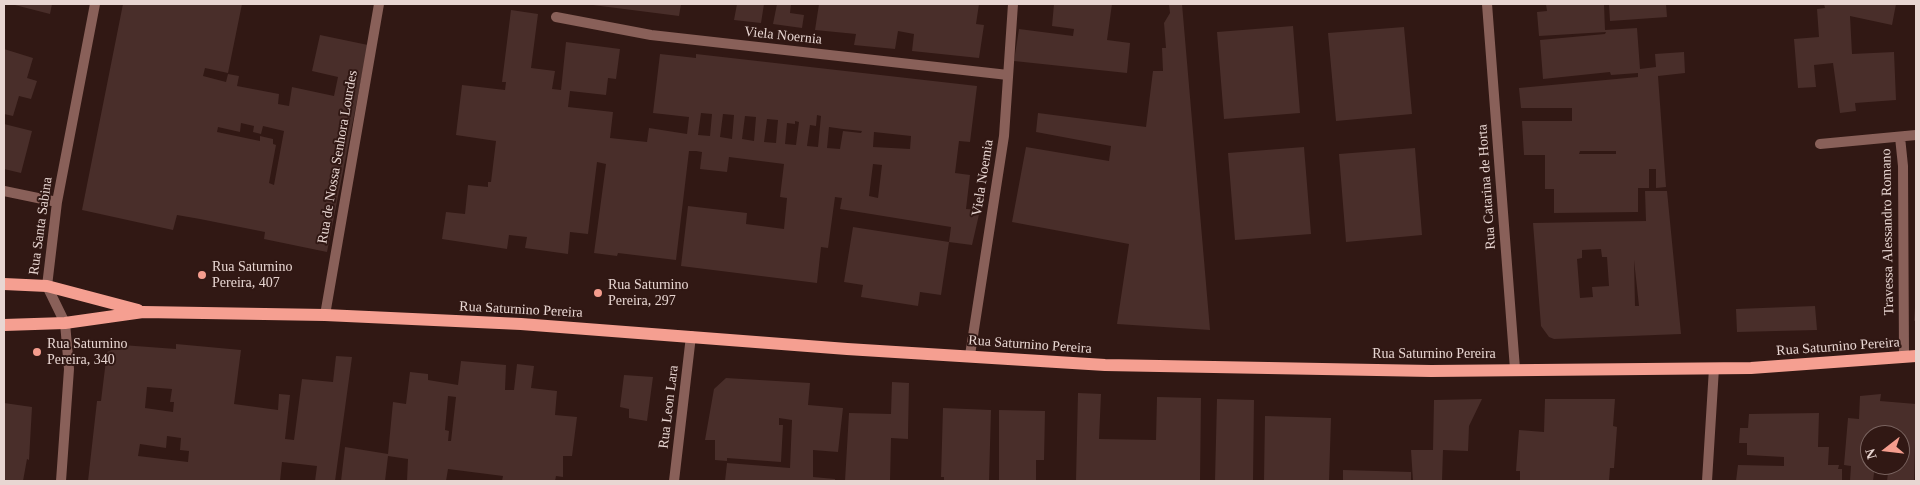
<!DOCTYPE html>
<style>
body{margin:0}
#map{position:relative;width:1920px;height:485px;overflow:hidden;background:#311814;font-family:Georgia,serif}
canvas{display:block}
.frame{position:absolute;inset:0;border:5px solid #e8d6d2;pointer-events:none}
.north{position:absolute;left:1860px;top:425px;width:50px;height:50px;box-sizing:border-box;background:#311814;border:1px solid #7a6460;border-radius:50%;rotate:254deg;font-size:14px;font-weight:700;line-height:20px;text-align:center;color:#e8d6d2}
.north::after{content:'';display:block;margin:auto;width:18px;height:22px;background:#f59d8e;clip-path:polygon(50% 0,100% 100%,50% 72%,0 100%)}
</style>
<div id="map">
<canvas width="1920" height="485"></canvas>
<div class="frame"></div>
<div class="north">N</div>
</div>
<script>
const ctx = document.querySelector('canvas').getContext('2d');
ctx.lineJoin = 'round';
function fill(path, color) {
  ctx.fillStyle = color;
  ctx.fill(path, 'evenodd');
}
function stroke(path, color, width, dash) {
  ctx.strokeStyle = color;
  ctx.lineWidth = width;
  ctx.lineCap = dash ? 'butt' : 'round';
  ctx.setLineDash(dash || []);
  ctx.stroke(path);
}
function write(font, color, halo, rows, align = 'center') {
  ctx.font = font + ' Georgia,serif';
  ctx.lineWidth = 4;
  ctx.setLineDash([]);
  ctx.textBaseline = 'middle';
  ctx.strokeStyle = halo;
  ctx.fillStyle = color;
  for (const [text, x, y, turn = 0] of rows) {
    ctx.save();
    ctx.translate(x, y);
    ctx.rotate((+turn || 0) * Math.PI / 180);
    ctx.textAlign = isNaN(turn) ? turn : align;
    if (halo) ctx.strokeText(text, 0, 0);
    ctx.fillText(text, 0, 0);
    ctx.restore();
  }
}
fill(new Path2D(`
 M11 4H52L50 14Z
 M123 4H242L228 73 205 68 203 76 226 82 228 74 239 76 237 86 279 94 278 104 289 106 292 87 334 96 338 77 312 71 320 35 368 45 327 252 264 239 265 232 200 219 177 215 173 230 82 210ZM241 123 254 126 253 132 261 134 263 126 284 131 274 185 269 183 276 145 273 144V139L260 136V141L217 132 218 127 240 132Z
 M585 4H681L679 16Z
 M737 4H764L761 23 734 20Z
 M777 4H791L790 13 804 15 802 28 773 24Z
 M819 4H979L976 24 984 25 979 58 912 51 914 34 898 31 895 49 854 45 856 34 815 30Z
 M1054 4H1112L1107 40 1130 43 1127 73 1014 61 1019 29 1073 36 1074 29 1052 26Z
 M1169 4H1182L1210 330 1117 324 1129 244 1012 222 1026 147 1109 161 1111 146 1036 132 1038 113 1146 127 1153 71H1163L1162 48H1166L1164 23 1170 13Z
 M1546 4H1604L1605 30 1637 28 1640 69 1656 67 1655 54 1684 52 1685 73 1658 76 1666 187 1656 188V169H1649V188H1638V212L1554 213V189H1545V155H1524L1522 121H1572V108H1521L1519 88 1638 77V73L1611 75 1610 72 1543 79 1540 40 1605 34 1606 32 1539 36 1537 12 1547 11ZM1580 151H1616V154H1579Z
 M1609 4H1666L1667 17 1610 21Z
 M1824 4H1896L1892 25 1850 16 1852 54 1894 52 1896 100 1855 103 1856 111 1840 113 1833 63 1814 65 1816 87 1798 88 1794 39 1819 37 1817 9 1825 8Z
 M511 10 538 14 531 68 555 71 552 89 561 90 566 42 620 49 616 79 608 78 606 95 570 91 568 107 613 112 610 138 647 142 649 128 687 134 689 117 653 113 660 54 696 58V54L977 86 970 142 959 141 955 173 970 175 966 209 980 210 972 245 949 242 941 295 920 292 918 306 861 297 863 285 844 282 853 227 949 242 951 227 840 209 842 198 835 197 828 248 821 247 817 283 681 266 688 206 747 213 746 224 784 229 787 198 780 197 784 164 729 157 727 172 700 169 702 152 696 151H689L676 260 618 253 617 256 594 253 606 164 597 162 588 234 570 232 568 254 525 248 527 237 509 235 507 249 442 239 446 212 465 214 468 185 488 187V182H491L496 141 456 135 462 85 505 90 506 82H502ZM701 113 712 114 710 136 698 135ZM723 114 734 115 732 139 720 137ZM817 115 821 116 818 147 807 146 810 125 816 126ZM745 116 756 117 754 141 742 139ZM767 119 778 120 776 143 764 142ZM795 121 799 122 796 145 785 144 787 123 795 124ZM829 127 843 129 862 131 861 133 843 131 840 149 827 148ZM874 132 911 136 910 149 873 147ZM873 164 882 165 878 198 869 196Z
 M1293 26 1300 113 1224 119 1217 32Z
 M1404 27 1412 114 1336 121 1328 33Z
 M4 49 33 58 27 78 37 81 31 99 19 96 13 116 4 114Z
 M4 124 32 131 21 173 4 169Z
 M1304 147 1311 234 1235 240 1228 153Z
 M1415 148 1422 235 1346 242 1339 154Z
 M1645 191H1667L1681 334 1554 339 1549 337 1541 326 1533 223 1646 221ZM1601 249 1602 257H1607L1609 286 1592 287 1593 297 1580 298 1577 259 1582 258V250ZM1634 260 1639 306H1635Z
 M1815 306 1817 330 1737 332 1736 309Z
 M1915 307 1916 320 1914 321Z
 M176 344 241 350 234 404 278 410 279 394 290 395 285 439 294 440 302 379 333 382 336 356 352 357 335 481H315L317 466 282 462 280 481H88L97 401H101L107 352 122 345 176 349ZM147 387 172 389 170 402H174L173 412 145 408ZM167 436 181 438 180 450 189 451 188 462 138 456 140 444 166 448Z
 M461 361 506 365 505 390H514L517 364 534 366 531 388 557 391 555 415 577 417 572 456H563V477L556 476 555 481H502L503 476 448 469 446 481H407L408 459 388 456 385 481H341L345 447 388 454 393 402 406 404 410 372 428 374V380L458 385ZM448 396 456 397 451 441H448L449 431 445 430Z
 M624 375 653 377 647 421 629 418V409L620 407Z
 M726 378 810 383 808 405 843 408 838 452 813 450V477L835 479V481H725L727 463 790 468 792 420 779 418V425H783L781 462 727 458V461L715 460V440H705L714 389Z
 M892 382 909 383 908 433V439L891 438 890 481H845L849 413 891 414Z
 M1078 393 1101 394 1099 439 1156 440 1157 397 1201 398 1200 481H1076Z
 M1881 394 1880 401 1916 404 1914 481H1887L1889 465H1900V435H1870V465H1875L1873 481H1850L1851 466 1844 465 1848 418 1859 419 1860 396Z
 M1217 399 1254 400 1253 481H1215Z
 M1482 399 1469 426 1468 451 1443 450 1442 481H1413L1411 450H1433L1434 400Z
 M1545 399H1615L1613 426 1617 427 1614 468H1610L1609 481H1520V471H1516L1519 430 1544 432Z
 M4 403 32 407 29 460 27 459 23 481H4Z
 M943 408 991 410 989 481H944V477H941Z
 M999 410 1045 411 1044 460H1036V480L999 481Z
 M1819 413 1818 447H1829L1828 465H1839L1838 469H1842V481H1736L1738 465 1784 466V457L1747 455V443H1739L1740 428H1748L1749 414Z
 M1265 416 1331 418 1329 481H1264Z
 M1343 470 1411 472V481H1343Z`), '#492e2a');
stroke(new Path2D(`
 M556 17 651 35 1008 75
 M325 315 379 4
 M970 355 1004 136 1013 4`), '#896059', 10);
stroke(new Path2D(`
 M1487 4 1515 369
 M1900 137 1903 166 1904 357
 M1820 144 1916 135
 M4 191 57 202
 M61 481 69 369 65 323 47 286 57 202 95 4
 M674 481 691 336
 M1707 481 1714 368`), '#896059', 10);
stroke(new Path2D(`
 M4 284 47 286 138 310
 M4 325 65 323 143 312 325 315 521 324 847 349 1105 365 1431 371 1751 368 1916 356`), '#f59f91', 12);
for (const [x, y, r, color] of [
 [202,275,5,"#f59d8e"],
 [598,293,5,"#f59d8e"],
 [37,352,5,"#f59d8e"]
]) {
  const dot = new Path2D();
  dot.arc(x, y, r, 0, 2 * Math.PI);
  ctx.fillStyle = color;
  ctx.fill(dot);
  stroke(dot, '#311814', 2);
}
write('14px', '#e8d6d2', '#311814', [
 ["Viela Noernia",783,36,6],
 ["Rua de Nossa Senhora Lourdes",338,157,-80],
 ["Viela Noemia",983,178,-81],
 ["Rua Catarina de Horta",1487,187,-94],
 ["Rua Santa Sabina",41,226,-82],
 ["Travessa Alessandro Romano",1888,232,-91],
 ["Rua Saturnino Pereira",521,310,3],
 ["Rua Saturnino Pereira",1030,345,4],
 ["Rua Saturnino Pereira",1838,347,-4],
 ["Rua Saturnino Pereira",1434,354],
 ["Rua Leon Lara",669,407,-83]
]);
write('14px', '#e8d6d2', '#311814', [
 ["Rua Saturnino",212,267],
 ["Pereira, 407",212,283],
 ["Rua Saturnino",608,285],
 ["Pereira, 297",608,301],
 ["Rua Saturnino",47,344],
 ["Pereira, 340",47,360]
], 'left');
</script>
